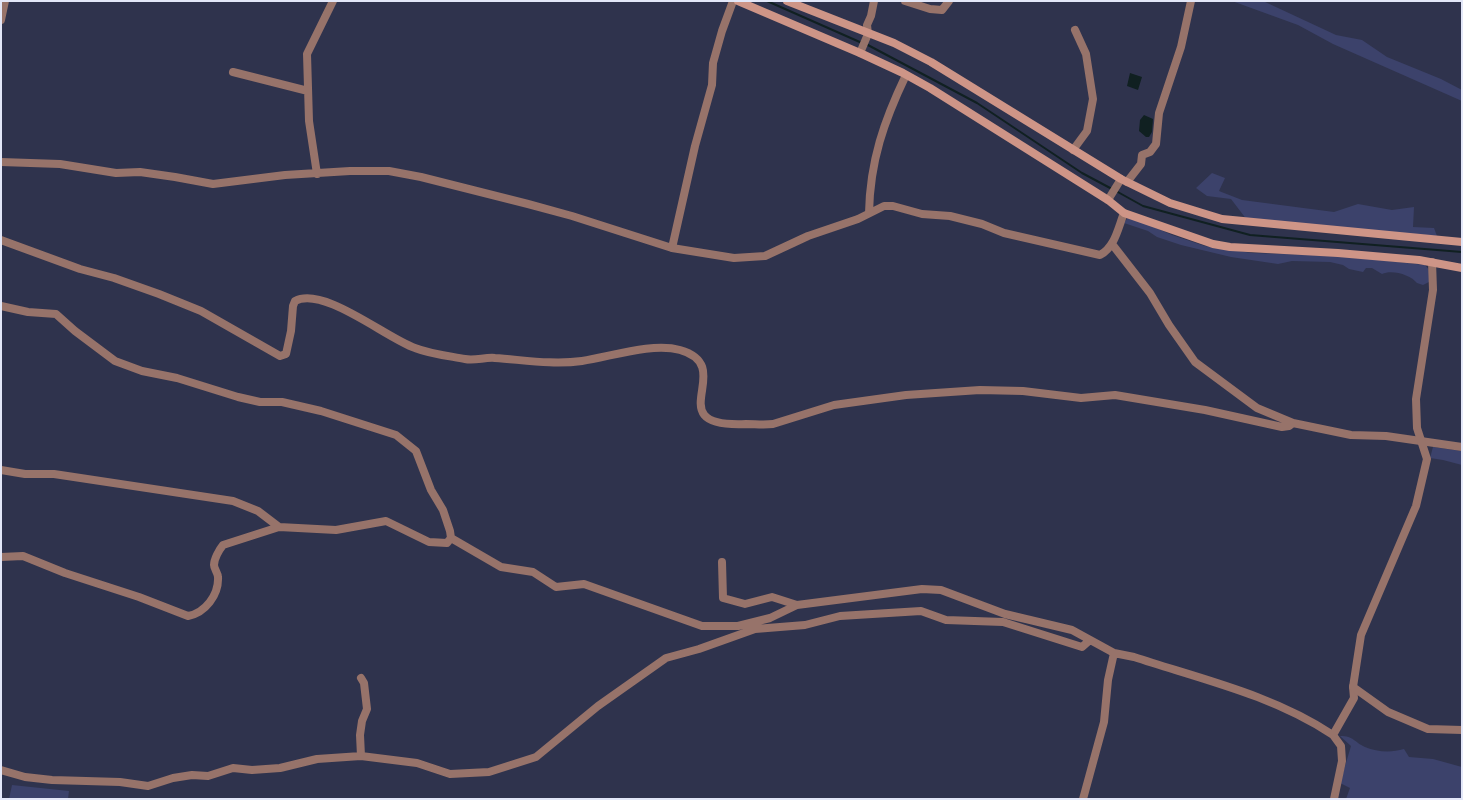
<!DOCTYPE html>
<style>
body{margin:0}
#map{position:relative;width:1463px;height:800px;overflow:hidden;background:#2f334d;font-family:Spectral,serif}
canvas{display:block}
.frame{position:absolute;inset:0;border:2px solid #e3e7f8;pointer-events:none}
</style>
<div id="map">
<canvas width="1463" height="800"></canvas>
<div class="frame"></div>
</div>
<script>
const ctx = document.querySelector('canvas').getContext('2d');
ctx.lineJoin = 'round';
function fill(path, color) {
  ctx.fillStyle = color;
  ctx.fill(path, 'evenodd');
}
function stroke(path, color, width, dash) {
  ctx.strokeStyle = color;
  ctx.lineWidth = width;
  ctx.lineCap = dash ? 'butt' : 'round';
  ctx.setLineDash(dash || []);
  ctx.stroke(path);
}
fill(new Path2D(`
 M1232 1H1263L1336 35 1362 40 1387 57 1441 79 1462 90V101L1333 44 1298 25Z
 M1212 173 1225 178 1219 191 1242 200 1334 212 1358 204 1392 210 1414 207 1413 227 1434 228 1437 236 1247 220 1231 199 1207 196 1196 188Z
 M1129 216 1172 235 1205 246 1252 253 1344 256 1425 265 1430 271 1431 281 1423 285 1417 283C1411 275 1392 269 1382 274L1372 268H1366L1363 272 1349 269 1343 265 1330 262 1292 261 1278 264 1231 257 1181 245 1157 237 1148 231 1124 223Z
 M1433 447 1462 451V465L1443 460 1430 458Z
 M1340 736C1354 736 1354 742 1365 747 1377 752 1391 753 1404 749L1409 757 1433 759 1462 767V799H1346L1350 788 1340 783 1351 746Z
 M12 785 69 791 68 799H9Z`), '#3c426b');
fill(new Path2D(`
 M1130 73 1142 77 1138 90 1127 86Z
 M1144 115 1153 119 1152 132 1149 137H1146L1139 131 1140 120Z`), '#102021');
stroke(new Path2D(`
 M767 1 862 43
 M866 44 977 103 1082 173 1112 189
 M1116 191 1143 206 1250 235 1462 252`), '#102021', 2);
stroke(new Path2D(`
 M905 1 930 9 942 10 949 1
 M1 20 5 1
 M860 53 868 34 867 25 871 16 874 1
 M233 72 308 91
 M1073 150 1087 131 1093 99 1086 54 1075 30
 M1 162 60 164 116 173 140 172 175 177 213 184 285 175 350 171H389L421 177 528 204 572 216 672 248 734 258 765 256 808 236 858 219 884 206H893L922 214 950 216 982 224 1004 233 1100 255C1115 247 1118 228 1124 213
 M317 174 309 121 307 54 333 1
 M1127 182 1141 164 1142 155 1150 152 1156 144 1159 113 1181 47 1191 1
 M1108 200 1121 179
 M869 213C870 161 884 121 906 75
 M1 240 80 269 114 278 159 294 201 311 280 356 286 354 291 331 293 306 295 301C324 286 386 338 415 348 430 354 449 356 465 359 475 361 485 357 495 358 524 360 553 365 582 361 610 357 652 342 680 350 740 367 655 428 746 424 755 424 763 425 773 424L834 405 906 395 980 390 1023 391 1081 398 1115 395 1205 410 1282 427 1289 426 1293 423 1257 408 1195 362 1169 325 1150 293 1112 244
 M672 248 695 146 712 85 713 63 722 31 733 1
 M1 306 28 312 56 314 75 331 115 361 142 371 177 378 238 397 260 402H282L321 411 396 435 416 451 431 490 443 510 450 531 451 538
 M1293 423 1351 435 1386 436 1462 447
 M1 470 25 474H54L233 501 258 511 279 527 336 530 386 521 429 542 447 543 451 538 501 567 533 572 556 587 584 584 702 626H738L770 618 797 605 922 589 941 590 1005 614 1072 630 1114 653
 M1 557 23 556 65 573 139 597 188 616C205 613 219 595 218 577 218 573 214 569 214 565 214 559 219 550 223 545L279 527
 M722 562 723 598 745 604 772 597 797 605
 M361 678 364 683 367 709 362 721 360 735 361 756
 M1333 735 1341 746 1342 761 1334 799
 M1 770 25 777 52 780 120 782 148 786 173 778 192 775 208 776 233 768 252 770 280 768 317 759 361 756 417 763 450 774 489 772 536 757 598 706 666 658 699 649 755 629 805 625 840 616 921 611 946 620 1003 622 1082 647 1090 640
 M1083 799 1104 722 1108 680 1114 653 1134 657C1201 679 1273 695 1333 735L1354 698 1353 687`), '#97736a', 8);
stroke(new Path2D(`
 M1432 262 1433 290 1416 399 1417 428 1427 459 1416 506 1361 635 1353 687 1388 712 1428 729 1462 730`), '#97736a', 8);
stroke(new Path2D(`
 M738 1 860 53 903 73 930 88 1108 200 1124 213 1213 244 1230 247 1338 253 1419 260 1462 268
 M787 1 894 43 931 62 1121 179 1170 203 1222 219 1462 242`), '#ce9587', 8);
</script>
